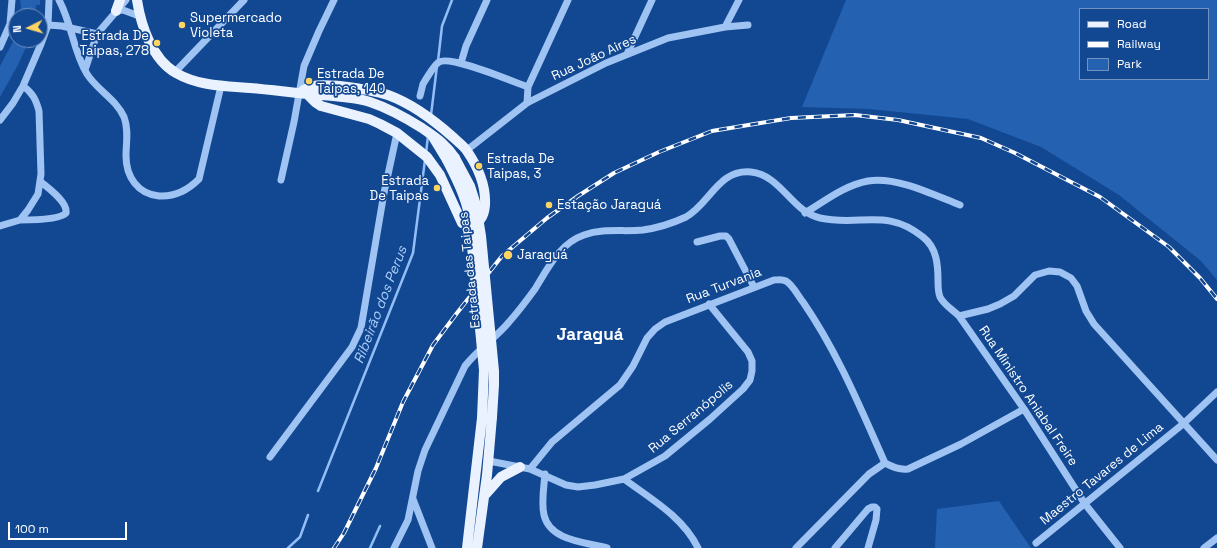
<!DOCTYPE html>
<meta charset="utf-8">
<style>
body{margin:0}
#map{position:relative;width:1217px;height:548px;overflow:hidden;background:#124892;font-family:"Space Grotesk",sans-serif}
canvas{display:block}
.legend{position:absolute;left:1079px;top:8px;width:130px;height:72px;box-sizing:border-box;background:#124892;border:1px solid #7191be;margin:0;padding:5px 7px;list-style:none;font-size:12px;color:#fff}
.legend li{display:flex;align-items:center;gap:8px;height:20px}
.legend b{width:20px;border:1px solid #7191be}
.north{position:absolute;left:8px;top:8px;width:40px;height:40px;box-sizing:border-box;background:#124892;border:1px solid #7191be;border-radius:50%;rotate:265deg;font-size:11px;font-weight:700;line-height:16px;text-align:center;color:#fff}
.north::after{content:'';display:block;margin:auto;width:14px;height:18px;background:#ffd460;clip-path:polygon(50% 0,100% 100%,50% 72%,0 100%)}
.scale{position:absolute;left:8px;top:522px;width:119px;height:18px;box-sizing:border-box;border:2px solid #fff;border-top:0;padding-left:5px;font-size:12px;line-height:14px;white-space:nowrap;color:#fff;-webkit-text-stroke:3px #124892;paint-order:stroke}
</style>
<div id="map">
<canvas width="1217" height="548"></canvas>
<ul class="legend">
<li><b style="height:5px;background:#eaf2ff"></b>Road</li>
<li><b style="height:5px;background:#fff"></b>Railway</li>
<li><b style="height:11px;background:#2461b1"></b>Park</li>
</ul>
<div class="north">N</div>
<div class="scale">100 m</div>
</div>
<script>
const ctx = document.querySelector('canvas').getContext('2d');
ctx.lineJoin = 'round';
function fill(path, color) {
  ctx.fillStyle = color;
  ctx.fill(path, 'evenodd');
}
function stroke(path, color, width, dash) {
  ctx.strokeStyle = color;
  ctx.lineWidth = width;
  ctx.lineCap = dash ? 'butt' : 'round';
  ctx.setLineDash(dash || []);
  ctx.stroke(path);
}
function write(font, color, halo, rows, align = 'center') {
  ctx.font = font + ' "Space Grotesk",sans-serif';
  ctx.lineWidth = 3.5;
  ctx.setLineDash([]);
  ctx.textBaseline = 'middle';
  ctx.strokeStyle = halo;
  ctx.fillStyle = color;
  for (const [text, x, y, turn = 0] of rows) {
    ctx.save();
    ctx.translate(x, y);
    ctx.rotate((+turn || 0) * Math.PI / 180);
    ctx.textAlign = isNaN(turn) ? turn : align;
    if (halo) ctx.strokeText(text, 0, 0);
    ctx.fillText(text, 0, 0);
    ctx.restore();
  }
}
fill(new Path2D(`
 M20 0H40V5H36L35 16H20L21 6Z
 M846 0H1217V280L1201 261 1119 195 1041 147 968 119 869 109 802 107ZM1080 9H1208V79H1080Z
 M16 36V40H29L18 65 0 97V66Z
 M999 501 1031 548H935L937 509Z`), '#2461b1');
stroke(new Path2D(`
 M438 61 442 26 452 0
 M431 115 437 66
 M426 153 428 136
 M318 491 413 253 425 160
 M288 548 300 537 308 515
 M370 548 380 526`), '#91bef6', 2.5);
stroke(new Path2D(`
 M59 0C72 24 73 51 87 74 97 90 116 99 124 117 129 130 126 143 126 156 126 177 138 194 159 196 175 197 188 190 199 179L221 86
 M116 11 123 10 139 16
 M48 25 62 26 97 34
 M725 27 739 0
 M0 47 10 24 12 0
 M627 54 652 0
 M461 63 466 46 487 0
 M85 70 97 34 126 0
 M175 72 244 0
 M420 96C421 92 422 88 423 84 426 79 435 64 439 62 451 55 513 82 528 87
 M527 103 528 87 568 0
 M0 120 13 103 23 86 41 44 48 25 49 0
 M467 150 527 103 606 63 668 38 725 27 748 25
 M281 180 294 122 304 66 319 31 334 0
 M805 213C825 201 845 185 868 181 896 176 934 195 960 205
 M20 220C30 220 60 220 66 213 68 202 48 188 41 182
 M0 226 20 220 28 210 38 194 41 174 39 111C36 100 33 93 23 86
 M697 242 720 236H726L729 239 754 287
 M959 316 988 309 1000 304 1014 296 1035 275 1049 271 1060 272 1071 278 1077 286 1086 311 1094 324 1217 460
 M270 457 352 347 361 328 384 193 397 133
 M489 461 530 469 566 485 578 487 595 485 624 479 665 456 710 419 743 389 750 380 752 371V361L748 352 709 304
 M885 463C893 467 899 470 908 469L961 444 1024 409
 M530 469 552 442 620 385 633 366 647 338 655 329 665 322 774 280C778 280 782 279 786 281 793 285 798 296 803 302 838 353 860 407 885 463
 M545 474C544 487 541 502 544 515 550 541 585 542 607 548
 M624 479C651 499 683 517 698 548
 M413 499 432 548
 M1036 543 1183 424 1217 392
 M394 548 408 520 418 471 425 450 465 366C478 349 496 338 509 322 518 312 527 300 535 289 548 268 560 243 584 235 603 228 624 232 643 230 657 228 673 223 686 217 710 204 718 169 751 172 781 175 792 212 820 218 860 227 886 207 923 237 937 248 938 265 938 281 938 287 938 292 940 297 944 305 953 310 959 316L1024 409 1085 504 1120 548
 M796 548 869 474 885 463
 M835 548 868 509 872 507H875L877 509 876 520 868 548
 M1204 548 1217 538`), '#9fc3f2', 7);
stroke(new Path2D(`
 M137 0C141 26 152 59 176 73 198 86 225 86 250 88 273 90 296 93 319 95 336 96 354 97 370 102 388 108 406 118 422 128 436 138 446 144 455 158
 M116 11 120 0
 M300 93C310 83 326 85 340 86 356 88 373 90 388 95 413 104 435 121 454 138 458 142 464 146 467 151 478 167 486 186 485 205 484 217 480 224 467 226L462 223 440 175 427 157 397 133 380 124 369 119 321 106 315 102 307 94
 M433 137 447 160
 M485 495 501 477 520 467
 M467 548 482 418
 M477 548 487 475 492 417`), '#eaf2ff', 10);
const rail = new Path2D(`
 M334 548 344 533 376 468 403 402 433 345 457 313 502 256 547 218 578 196 614 173 659 152 712 131 791 118 855 115 898 120 981 138 1015 153 1100 197 1169 247 1200 278 1217 299`);
stroke(rail, '#fff', 4);
stroke(rail, '#124892', 2.5, [8]);
stroke(new Path2D(`
 M455 158 470 186 476 205 481 236 494 371V385L492 417
 M447 160C456 178 465 195 469 215L484 370 482 418`), '#eaf2ff', 10);
for (const [x, y, r, color] of [
 [182,25,4,"#ffd460"],
 [157,43,4,"#ffd460"],
 [309,81,4,"#ffd460"],
 [479,166,4,"#ffd460"],
 [437,188,4,"#ffd460"],
 [549,205,4,"#ffd460"],
 [508,255,5,"#ffd460"]
]) {
  const dot = new Path2D();
  dot.arc(x, y, r, 0, 2 * Math.PI);
  ctx.fillStyle = color;
  ctx.fill(dot);
  stroke(dot, '#124892', 1.5);
}
write('13px', '#fff', '#124892', [
 ["Supermercado",190,18],
 ["Violeta",190,33],
 ["Estrada De",149,36,"right"],
 ["Taipas, 278",149,51,"right"],
 ["Estrada De",317,74],
 ["Taipas, 140",317,89],
 ["Estrada De",487,159],
 ["Taipas, 3",487,174],
 ["Estrada",429,181,"right"],
 ["De Taipas",429,196,"right"],
 ["Estação Jaraguá",557,205],
 ["Jaraguá",517,255]
], 'left');
write('13px', '#fff', '#124892', [
 ["Rua João Aires",594,58,-25],
 ["Estrada das Taipas",470,270,-96],
 ["Rua Turvania",724,286,-21],
 ["Rua Ministro Aniabal Freire",1028,396,56],
 ["Rua Serranópolis",691,417,-40],
 ["Maestro Tavares de Lima",1102,474,-39]
]);
write('italic 14px', '#abcdf9', '#124892', [
 ["Ribeirão dos Perus",381,305,-69]
]);
write('bold 17px', '#fff', '#124892', [
 ["Jaraguá",590,335]
]);
</script>
